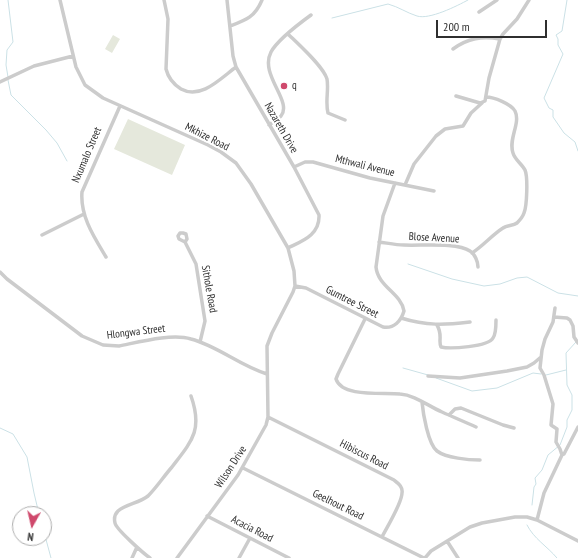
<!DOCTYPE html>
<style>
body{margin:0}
#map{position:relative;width:578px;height:558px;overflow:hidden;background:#fff;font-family:"PT Sans Narrow",sans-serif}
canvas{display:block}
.north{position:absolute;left:12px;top:506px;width:40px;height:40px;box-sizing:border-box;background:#fff;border:1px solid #acacac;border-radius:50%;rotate:188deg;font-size:11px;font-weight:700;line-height:16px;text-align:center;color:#2f2f2f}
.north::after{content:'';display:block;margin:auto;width:14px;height:18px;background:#cf496c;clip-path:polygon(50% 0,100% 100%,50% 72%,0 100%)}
.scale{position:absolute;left:436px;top:20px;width:111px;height:18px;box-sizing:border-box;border:2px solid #2f2f2f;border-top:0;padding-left:5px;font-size:12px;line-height:14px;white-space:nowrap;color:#2f2f2f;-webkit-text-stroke:3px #fff;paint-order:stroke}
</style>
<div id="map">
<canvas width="578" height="558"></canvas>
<div class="north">N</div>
<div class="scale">200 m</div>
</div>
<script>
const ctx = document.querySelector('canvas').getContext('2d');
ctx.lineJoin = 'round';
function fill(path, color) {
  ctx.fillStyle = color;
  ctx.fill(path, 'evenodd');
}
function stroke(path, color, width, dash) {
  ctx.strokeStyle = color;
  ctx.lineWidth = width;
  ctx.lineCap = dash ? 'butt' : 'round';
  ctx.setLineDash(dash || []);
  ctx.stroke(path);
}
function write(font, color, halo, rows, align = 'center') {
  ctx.font = font + ' "PT Sans Narrow",sans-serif';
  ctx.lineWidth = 4;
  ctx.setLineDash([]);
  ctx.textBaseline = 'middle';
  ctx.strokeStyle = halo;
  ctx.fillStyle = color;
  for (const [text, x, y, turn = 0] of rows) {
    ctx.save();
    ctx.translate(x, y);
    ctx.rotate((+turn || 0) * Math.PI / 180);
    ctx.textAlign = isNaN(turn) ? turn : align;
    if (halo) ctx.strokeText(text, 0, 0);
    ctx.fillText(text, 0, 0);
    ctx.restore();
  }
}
fill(new Path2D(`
 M113 35 120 39 112 53 105 49Z
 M128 119 185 145 172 175 114 149Z`), '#e5e8dc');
stroke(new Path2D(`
 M567 0 562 31 556 35 558 39V45L563 54 544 98 549 108 553 110V117L564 133 575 142 578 151
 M332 18 388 4C399 7 407 13 417 16 429 20 457 6 468 0
 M8 77 6 65 7 50 13 42 8 0
 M8 80 11 95 46 130 57 143 67 161
 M408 264 452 279 484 286 500 284 517 278 527 277 558 293 578 296
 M403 368 428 375
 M546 375 566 370
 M436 378 472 391 497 388 533 373 541 374
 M0 428 13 434 27 457 34 493 39 514
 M532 505 534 487 536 484 535 478 542 470 548 455 560 445 567 427V420L572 410V395L567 385 566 353 576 342
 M527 525C534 539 547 546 557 558
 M44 532 51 558`), '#cbe1e6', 1);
stroke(new Path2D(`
 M60 0 76 67 85 85 103 98 208 145 221 152 236 163 251 184 288 248 294 271 295 286 293 292 272 333 267 346 268 417 266 425 238 475 177 558
 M164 0 168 19 166 69C168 77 173 84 181 89 201 100 221 78 236 67
 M227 0 233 56 236 67 294 167 319 215C320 235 302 241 288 248
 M479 12 497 0
 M230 26C246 20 255 17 262 0
 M288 34C299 45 323 66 327 79 329 90 325 102 328 113L345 120
 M453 49C468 38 482 36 500 39
 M0 82 34 66 73 56
 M456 96 480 103 485 101 489 78 500 39 503 34 517 19 529 0
 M269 125C273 122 278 119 281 116 293 101 259 75 271 52 277 41 300 23 311 15
 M294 167 305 162H313L370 178 434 191
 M405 185 414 164 436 136 445 129 463 126 471 113 482 103
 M42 235 84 214
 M185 242 187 239 186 234 183 233H180L178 236 179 239 185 242 196 264 205 321 200 342
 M379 242C387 243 396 245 404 245 420 246 457 242 470 251 475 254 478 262 478 267
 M472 253C483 246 492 235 503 228 507 225 513 226 517 223 520 220 523 216 524 213 527 206 528 177 525 170 522 164 515 160 513 153 508 139 521 123 515 111 511 104 494 97 486 97
 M106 257C94 237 80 216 82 192L120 106
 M0 272 7 279 82 336 103 345 119 346C139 342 172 333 191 339 218 346 240 366 267 374
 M295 286 306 288 383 327C394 329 401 321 404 311 401 293 378 287 376 267L383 216 395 183
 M554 317 567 318 570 320 573 326 574 337 578 343
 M401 318C427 326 444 325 470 322
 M365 319 338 374 336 379C342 398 385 392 400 394 415 395 428 406 442 412 453 417 465 422 476 427
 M437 325C443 335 438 341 441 347 450 349 488 347 493 338 496 334 496 325 496 320
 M428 376 460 378 507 371 527 367 534 363 541 357
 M422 402C423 413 428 444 437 451 446 458 469 460 480 460
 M449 415 455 409 461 408 503 425 514 428
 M268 417 394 480C399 484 403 487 402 493 402 503 387 527 382 537
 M562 455 564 454 578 427
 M243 468 424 558
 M207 516 289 558
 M537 520 544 493 562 455 560 449 556 442 557 429 551 425 553 404 544 375 540 368 542 350 545 339 553 322 555 308
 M447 541 458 558
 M132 558 137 547
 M150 558C143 553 116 529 115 523 114 519 115 514 118 511 126 504 139 503 148 496 157 487 164 476 172 467 192 441 203 430 191 396
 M239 558 250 538
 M425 558 431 551 470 527 482 523 515 517H527L537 520 578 541`), '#ccc', 3.5);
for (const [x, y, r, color] of [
 [284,86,4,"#cf496c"]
]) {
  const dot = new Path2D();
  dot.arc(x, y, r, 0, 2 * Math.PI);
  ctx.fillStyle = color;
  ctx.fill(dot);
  stroke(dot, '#fff', 1.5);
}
write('11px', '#2f2f2f', '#fff', [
 ["q",292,86]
], 'left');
write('11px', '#2f2f2f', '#fff', [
 ["Nazareth Drive",281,128,60],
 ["Mkhize Road",207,137,27],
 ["Nxumalo Street",87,155,-67],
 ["Mthwali Avenue",365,166,14],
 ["Blose Avenue",434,238,3],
 ["Sithole Road",209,289,80],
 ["Gumtree Street",352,302,27],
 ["Hlongwa Street",136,332,-7],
 ["Hibiscus Road",364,455,27],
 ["Wilson Drive",231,467,-57],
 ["Geelhout Road",338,505,26],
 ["Acacia Road",252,529,27]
]);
</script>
